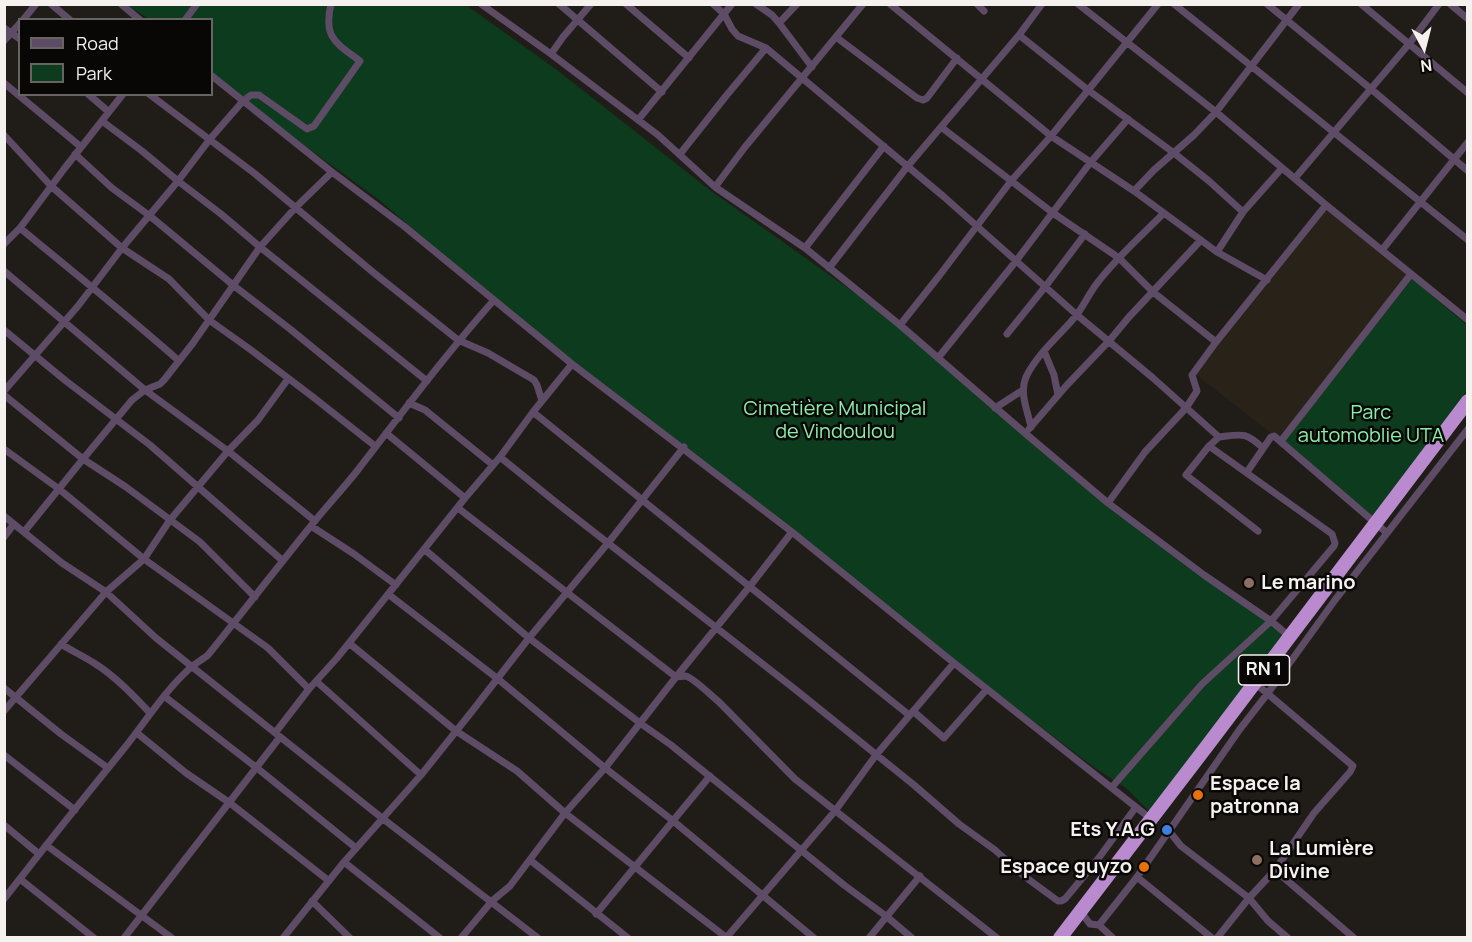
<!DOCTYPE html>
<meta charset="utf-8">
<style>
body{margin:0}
#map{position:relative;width:1472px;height:942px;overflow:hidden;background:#201d18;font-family:Manrope,sans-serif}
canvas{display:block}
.frame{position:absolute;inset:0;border:6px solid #f4f1ee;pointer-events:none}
.legend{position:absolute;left:18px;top:18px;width:195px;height:78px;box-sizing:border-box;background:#090706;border:2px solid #676563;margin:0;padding:8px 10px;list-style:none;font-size:18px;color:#f4f1ee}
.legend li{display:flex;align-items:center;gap:12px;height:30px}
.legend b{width:30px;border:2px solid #676563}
.north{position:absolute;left:1394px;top:18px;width:60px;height:60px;-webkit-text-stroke:4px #090706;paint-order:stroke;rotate:173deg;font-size:16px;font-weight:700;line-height:24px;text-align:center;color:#f4f1ee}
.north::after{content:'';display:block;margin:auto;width:21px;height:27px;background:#f4f1ee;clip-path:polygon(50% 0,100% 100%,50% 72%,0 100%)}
</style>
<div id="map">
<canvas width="1472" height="942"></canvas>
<div class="frame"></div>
<ul class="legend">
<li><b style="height:8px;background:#5e4b66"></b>Road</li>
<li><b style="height:16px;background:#0c3b1e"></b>Park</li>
</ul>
<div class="north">N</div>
</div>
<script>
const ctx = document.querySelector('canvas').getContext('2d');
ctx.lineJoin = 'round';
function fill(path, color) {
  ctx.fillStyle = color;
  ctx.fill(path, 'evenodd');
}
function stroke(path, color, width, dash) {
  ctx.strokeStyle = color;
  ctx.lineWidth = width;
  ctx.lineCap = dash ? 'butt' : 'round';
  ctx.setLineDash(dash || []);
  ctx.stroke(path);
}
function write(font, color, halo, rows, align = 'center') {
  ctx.font = font + ' Manrope,sans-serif';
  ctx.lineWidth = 5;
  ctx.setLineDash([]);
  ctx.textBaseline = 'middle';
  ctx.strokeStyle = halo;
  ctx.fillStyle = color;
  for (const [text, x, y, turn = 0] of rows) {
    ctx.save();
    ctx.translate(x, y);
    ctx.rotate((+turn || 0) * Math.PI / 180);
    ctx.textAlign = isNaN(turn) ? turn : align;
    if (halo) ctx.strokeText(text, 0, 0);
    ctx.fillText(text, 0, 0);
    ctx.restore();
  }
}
fill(new Path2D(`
 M1326 205 1411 274 1281 441 1194 373Z`), '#292218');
fill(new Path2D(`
 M127 5H466L557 70 711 191 900 325 1108 503 1284 632 1151 813 1126 788 1095 768 932 645 572 364 378 199 243 101 212 72V20L149 19Z
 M1412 279 1467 325V391L1373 516 1283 443Z`), '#0c3b1e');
stroke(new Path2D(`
 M51 4 70 20
 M121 4 140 20
 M481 4 551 54 658 135 715 187 805 248 900 325 1026 434 1108 503 1204 575 1271 621 1290 637
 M559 4 662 92
 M626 4 689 58
 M713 4 724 14 732 29 738 36 766 48 802 78 943 196 1077 315 1153 378 1219 437C1243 434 1245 432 1263 448
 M756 4 772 15 779 23 812 67
 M890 4 1051 136 1134 191 1217 252 1267 280
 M977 4 984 11
 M1078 4 1216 112 1326 205 1468 320
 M1174 4 1468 240
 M1267 4 1371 89 1468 171
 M1361 4 1468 93
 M1450 4 1468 19
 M23 20 36 4
 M185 20 197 4
 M779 23 797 4
 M4 28 20 39
 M1019 35 1088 90 1174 153 1209 181 1243 212
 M836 37 917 98 923 100 927 98 957 58
 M4 41 20 23
 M551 54 563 37 591 4
 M212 76 332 172 405 227 572 364 792 532 954 663 1151 819
 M4 83 81 147
 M88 94 109 112
 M149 94 254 173 374 273 458 340 488 353 534 380 537 385 542 401
 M638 120 732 4
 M102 121 142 151 178 181 221 214 260 247 427 381
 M941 127 1053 213 1119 258 1153 292 1216 342
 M4 135 51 186 122 248 169 279 209 320 251 350 313 397 375 446
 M75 154 112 188 150 216 233 285 290 329 399 418
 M680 154 726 96 766 48
 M1295 178 1409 44 1439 4
 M715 187 745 147 863 4
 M1134 191 1154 170 1194 135 1216 112 1299 4
 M20 228C73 272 127 315 179 361
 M4 244 20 228 64 169 123 94
 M805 248 884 146
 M1382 250 1468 142
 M1217 252 1243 212 1282 168
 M829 268 907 167 1019 35 1042 4
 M4 271 145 390 228 451 315 521
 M900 325 939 276 1011 181 1051 136 1158 4
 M4 330 66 381 150 445 283 561
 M1007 334 1045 287 1085 234
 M1044 351 1054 375 1058 395
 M938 358 1016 261 1090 163 1128 119
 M4 391 78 306 122 248 178 181 210 139 243 101 251 95H259L307 129 314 126 360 61C336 43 323 38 331 4
 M4 395 83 459 126 487 200 542 255 597
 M409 403 425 410 493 465
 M995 408 1023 390
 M533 412 909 715
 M1031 427C1028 412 1019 393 1026 377 1037 354 1059 336 1075 317 1084 306 1089 293 1098 282 1117 257 1142 235 1164 213
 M1029 429 1067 385 1109 341 1129 317 1201 240
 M386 433 465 498
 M1219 437 1209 446 1186 475 1258 531
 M1281 441 1411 274
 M4 449 59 489 144 559 268 648 309 689
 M500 457 558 504 796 690 914 785 959 824 995 850 1024 876 1058 901H1061L1065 899 1098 859 1136 807
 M1247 472 1271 437 1274 436 1387 533
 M1108 503 1145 452 1186 408 1197 391 1192 375 1216 342 1326 205
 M458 508 676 677C678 677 683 676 686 676 695 679 710 695 718 701L795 779 997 938
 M4 516 62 563 106 592 156 638 382 818 538 938
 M311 526 354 554 396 585
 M24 532 83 459 132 400 145 390 160 384 164 380 193 343 260 247 296 207 332 172
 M4 537 14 524
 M424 549 529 638 640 723 671 745 844 885 886 916 912 938
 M388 594 498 679 605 768 672 820 814 938
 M349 643 456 731 517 771 565 813 727 938
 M61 644C72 651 83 656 94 663 115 676 133 695 150 713
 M316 681 421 775
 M4 688 61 734 108 768
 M164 696 257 768 356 848
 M4 711 106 592 144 559 170 520 228 451 258 420 288 379
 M913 711 944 738 987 689
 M137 733 186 773 230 803 329 881
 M275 733 309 689 337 658 465 498 500 457 533 412 572 364
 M4 755 75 810
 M1112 787 1202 684 1271 621 1334 546 1335 543 1332 534 1209 446
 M4 825 39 854
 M1169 831 1181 846 1249 898 1268 921 1288 938
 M46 845 172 938
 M530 860 628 938
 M344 862 440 938
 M1275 870 1354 938
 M1137 877 1212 938
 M20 879 94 938
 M4 899C43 849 82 800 122 751 144 724 163 693 189 669 194 664 202 660 208 655 242 613 276 569 310 527 325 508 342 490 357 471 402 413 446 354 494 300
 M312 901 350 938
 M1080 911 1090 924 1099 925 1113 938
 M596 914 710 776
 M1099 925 1137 877 1240 729 1268 693 1335 600 1468 429
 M124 938 280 737
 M283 938 344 862 421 775 473 710 529 638 608 543 684 447
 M461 938 492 901 510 886 565 813 605 768 676 677 750 586 792 532
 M726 938 835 811 876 755 954 663
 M869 938 920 876
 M1217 938 1249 898 1275 870 1314 813 1350 772 1353 766 1255 683`), '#5e4b66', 7);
stroke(new Path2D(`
 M1060 938 1207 746 1468 401`), '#b98acd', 14);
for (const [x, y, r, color] of [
 [1249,583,6,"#8d6e63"],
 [1198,795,6,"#e8710a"],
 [1167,830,6,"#3f7fe0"],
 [1257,860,6,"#8d6e63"],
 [1144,867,6,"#e8710a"]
]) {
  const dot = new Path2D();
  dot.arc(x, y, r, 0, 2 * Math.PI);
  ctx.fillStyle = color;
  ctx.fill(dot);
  stroke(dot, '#090706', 2);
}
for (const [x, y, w] of [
 [1264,670,51]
]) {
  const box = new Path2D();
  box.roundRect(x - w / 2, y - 15, w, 30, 4.5);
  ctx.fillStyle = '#090706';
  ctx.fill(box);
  stroke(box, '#f4f1ee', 1.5);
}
write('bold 18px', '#f4f1ee', null, [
 ["RN 1",1264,670]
]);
write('20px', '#89eea7', '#090706', [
 ["Cimetière Municipal",835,409],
 ["de Vindoulou",835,432],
 ["Parc",1371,413],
 ["automoblie UTA",1371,436]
]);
write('bold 20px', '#f4f1ee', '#090706', [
 ["Le marino",1261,583],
 ["Espace la",1210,784],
 ["patronna",1210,807],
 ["Ets Y.A.G",1155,830,"right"],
 ["La Lumière",1269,849],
 ["Divine",1269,872],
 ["Espace guyzo",1132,867,"right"]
], 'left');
</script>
